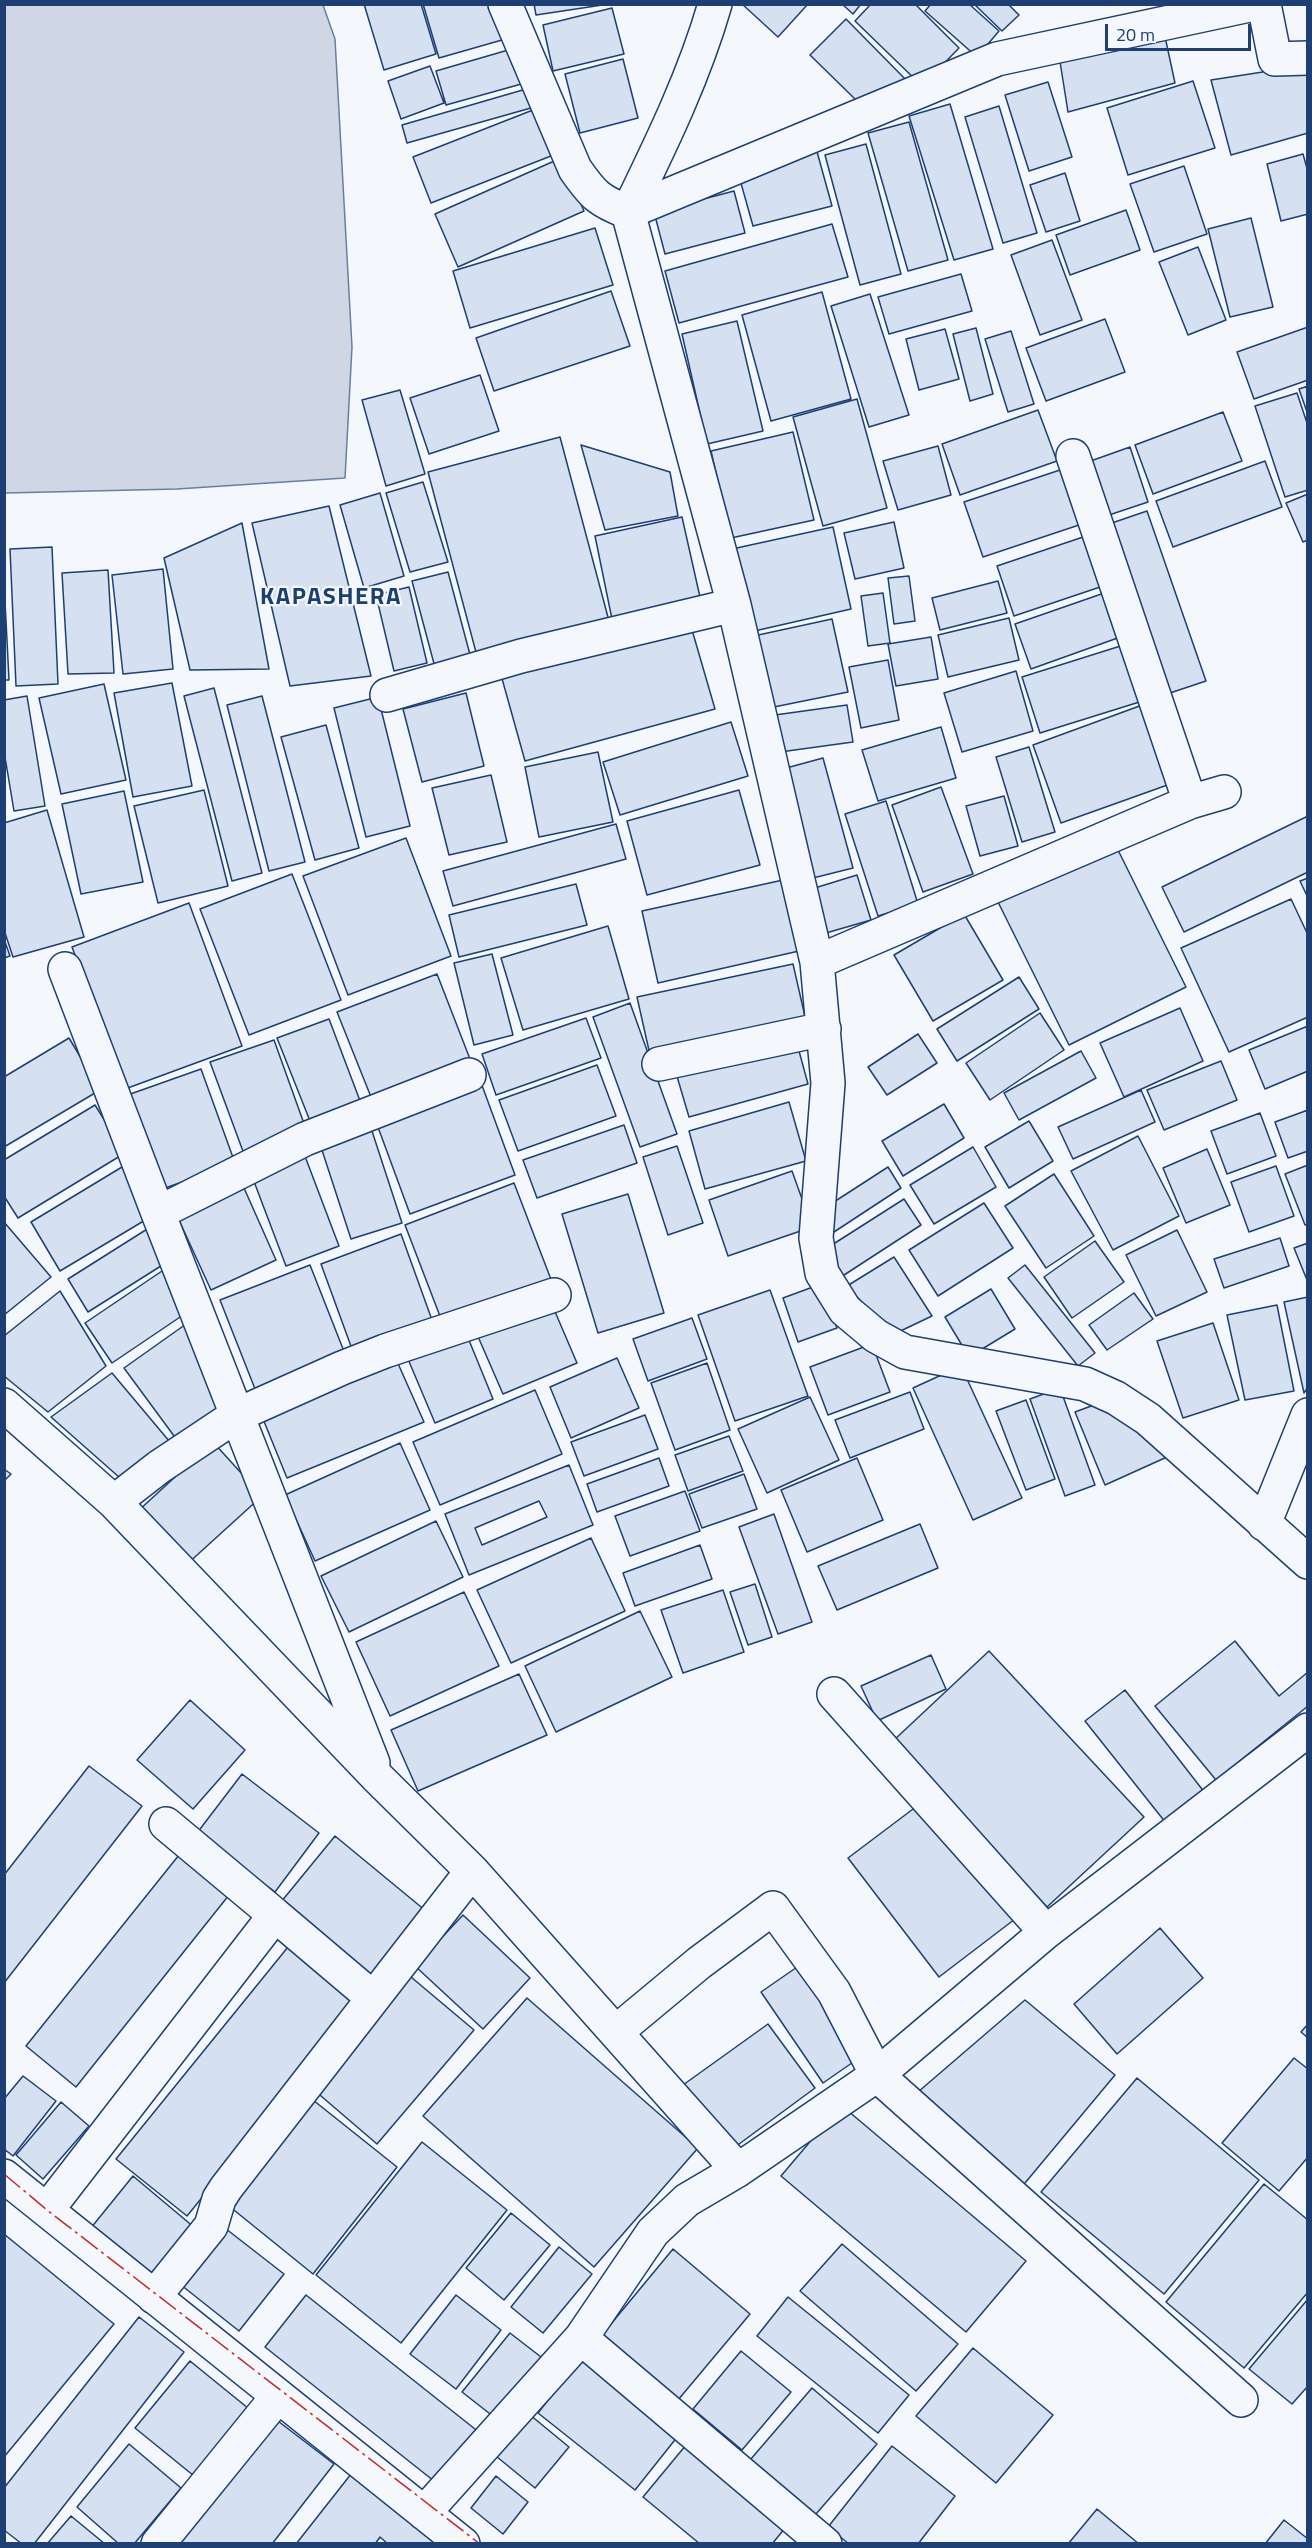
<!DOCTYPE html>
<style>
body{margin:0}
#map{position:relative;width:1312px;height:2548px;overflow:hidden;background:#f4f7fb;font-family:"Titillium Web",sans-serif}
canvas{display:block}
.frame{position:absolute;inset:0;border:6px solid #1d3f73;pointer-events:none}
.scale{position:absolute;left:1105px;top:24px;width:146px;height:27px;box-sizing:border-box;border:3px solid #1d3f73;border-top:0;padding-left:8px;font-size:18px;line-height:21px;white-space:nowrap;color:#1d3f73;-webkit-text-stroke:4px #f4f7fb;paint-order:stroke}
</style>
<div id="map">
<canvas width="1312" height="2548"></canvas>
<div class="frame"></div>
<div class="scale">20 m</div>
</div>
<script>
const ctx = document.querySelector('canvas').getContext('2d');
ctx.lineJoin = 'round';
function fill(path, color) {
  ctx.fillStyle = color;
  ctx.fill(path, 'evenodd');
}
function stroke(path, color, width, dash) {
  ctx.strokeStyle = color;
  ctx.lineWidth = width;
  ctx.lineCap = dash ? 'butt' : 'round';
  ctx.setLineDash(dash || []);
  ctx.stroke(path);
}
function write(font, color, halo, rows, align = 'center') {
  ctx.font = font + ' "Titillium Web",sans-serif';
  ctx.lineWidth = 4.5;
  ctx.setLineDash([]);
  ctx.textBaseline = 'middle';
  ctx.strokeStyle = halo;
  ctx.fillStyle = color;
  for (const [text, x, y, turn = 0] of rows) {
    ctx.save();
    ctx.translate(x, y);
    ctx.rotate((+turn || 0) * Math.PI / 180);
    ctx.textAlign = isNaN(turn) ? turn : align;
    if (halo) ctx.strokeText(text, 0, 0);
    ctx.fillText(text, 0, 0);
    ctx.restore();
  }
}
const water = new Path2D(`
 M4 5H323L335 39 352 347 345 478 177 489 5 493Z`);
fill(water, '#cfd7e4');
stroke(water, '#687fa3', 1.5);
const building = new Path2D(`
 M364 4H421L436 54 384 70Z
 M423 4H491L502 40 439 58Z
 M534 4H609L536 15Z
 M742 4H808L778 37Z
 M842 4H861L853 14Z
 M871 4H915L959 48 922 86 855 21Z
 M931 4H969L999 31 977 57 925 11Z
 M974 4H1008L1019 15 1002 31Z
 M612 8 624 54 553 71 543 25Z
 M846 19 911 85 856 100 810 55Z
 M1164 32 1175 83 1068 112 1058 49Z
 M515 48 525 83 446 105 436 71Z
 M623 59 638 118 580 133 565 74Z
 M1308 65V133L1231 155 1211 80Z
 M430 66 444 103 401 119 388 81Z
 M1193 81 1215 148 1128 175 1107 108Z
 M1048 82 1072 157 1029 171 1005 95Z
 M533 87 538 106 407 143 402 125Z
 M950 104 993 249 954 260 909 116Z
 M999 106 1037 233 1003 243 965 117Z
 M538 108 556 154 431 203 413 157Z
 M909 122 948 260 908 271 868 133Z
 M866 144 901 274 860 285 825 155Z
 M816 148 832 206 753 226 737 169Z
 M1303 154 1308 172V214L1281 221 1267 164Z
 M561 158 584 211 458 267 435 214Z
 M1184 166 1207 234 1154 252 1130 184Z
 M1065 173 1080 221 1046 232 1030 185Z
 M734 191 745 233 665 254 654 212Z
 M1126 210 1140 250 1070 275 1056 235Z
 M1251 218 1273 307 1230 317 1208 229Z
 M832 224 848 277 679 323 665 271Z
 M595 228 613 285 470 328 453 271Z
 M1052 240 1082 320 1040 335 1011 255Z
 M1198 247 1226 320 1188 335 1159 262Z
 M961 274 972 311 889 334 878 297Z
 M611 291 630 346 494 391 476 338Z
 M822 292 851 399 771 421 742 315Z
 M870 294 909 415 869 427 831 306Z
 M1105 319 1125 372 1046 401 1026 348Z
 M737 321 763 431 707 444 682 334Z
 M1308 327V380L1254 399 1237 352Z
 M976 328 993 394 970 401 953 334Z
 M945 329 959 379 919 390 906 339Z
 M1011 331 1034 404 1008 412 985 339Z
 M480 375 499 431 429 454 410 398Z
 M1308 386V415L1299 389Z
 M400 390 425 474 386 486 362 400Z
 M1297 393 1308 426V490L1285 497 1255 406Z
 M857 399 887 508 823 526 793 417Z
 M1038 410 1057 461 960 495 942 444Z
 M1223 412 1242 461 1153 494 1135 445Z
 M793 432 814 520 731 538 711 451Z
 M560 437 609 621 477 656 428 472Z
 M581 445 670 472 678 516 605 530Z
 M938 446 951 495 898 510 883 461Z
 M1130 447 1148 502 1103 517 1085 463Z
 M1265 461 1282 507 1173 547 1156 501Z
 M1066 468 1085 523 983 557 964 502Z
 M423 482 448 562 410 572 386 493Z
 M380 493 404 576 364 588 340 505Z
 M1308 494V540L1303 542 1286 503Z
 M329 506 371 676 290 686 252 523Z
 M1147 511 1206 681 1164 695 1106 525Z
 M682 517 702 606 613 624 595 536Z
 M894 522 904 568 855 579 844 533Z
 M242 523 269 669 190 670 164 558Z
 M833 527 851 609 750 632 732 549Z
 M1092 534 1109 584 1014 616 997 566Z
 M52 547 58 684 16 686 10 549Z
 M163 569 173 669 123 674 112 575Z
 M108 570 114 673 68 674 62 573Z
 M448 572 473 666 437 675 412 581Z
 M909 576 915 621 894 624 888 578Z
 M4 581 9 680H4Z
 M998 581 1007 613 940 630 932 598Z
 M409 587 427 663 394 671 376 595Z
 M1110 591 1126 635 1031 669 1015 624Z
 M883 593 890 643 868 646 861 596Z
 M1009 618 1019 660 948 677 938 635Z
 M832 619 848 692 764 709 749 637Z
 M690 623 715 709 525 761 501 675Z
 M931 637 938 679 896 686 888 644Z
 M1130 643 1149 699 1040 733 1022 677Z
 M888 660 899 720 861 728 849 667Z
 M1016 671 1033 731 962 752 944 693Z
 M172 683 192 786 133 797 114 693Z
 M104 684 126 780 61 794 39 698Z
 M214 688 262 873 232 881 184 696Z
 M466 693 484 766 422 782 403 709Z
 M27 696 45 806 14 811 4 751V700Z
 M262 696 305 862 269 871 227 705Z
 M378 697 410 826 366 837 334 708Z
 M1145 704 1173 783 1061 823 1033 745Z
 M847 705 853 742 780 752 775 715Z
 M731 722 748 776 620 815 603 762Z
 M326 725 359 848 315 860 281 737Z
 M941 727 956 778 878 801 862 750Z
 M1029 747 1055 832 1022 842 996 757Z
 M598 752 613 822 539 837 525 767Z
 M823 758 853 868 809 879 779 770Z
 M491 775 507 842 449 855 432 788Z
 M941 787 973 874 923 892 892 805Z
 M204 790 228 886 158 903 134 806Z
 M739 790 760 865 647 895 627 821Z
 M124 791 143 882 81 894 62 804Z
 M1004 796 1018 846 980 856 966 806Z
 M886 801 918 904 878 916 845 814Z
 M47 810 84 937 13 957 4 930V823Z
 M1308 816V872L1184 932 1162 887Z
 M616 824 626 859 453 906 443 871Z
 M406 838 451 956 348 995 303 876Z
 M1115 844 1186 987 1069 1045 998 902Z
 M292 874 341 1000 249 1035 200 909Z
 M857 875 871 920 819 935 805 891Z
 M1308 878V898L1300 881Z
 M783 880 799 951 658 983 642 911Z
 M576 884 587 925 459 957 449 915Z
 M1291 899 1308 935V1017L1229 1052 1181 948Z
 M189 903 242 1046 125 1089 72 947Z
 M964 914 1003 980 933 1021 894 955Z
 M608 926 629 999 523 1030 501 958Z
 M4 939 10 956 4 958Z
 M492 954 513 1035 474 1045 454 963Z
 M793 964 806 1021 650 1055 637 997Z
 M437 974 470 1059 371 1097 337 1012Z
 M1019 977 1039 1009 957 1061 937 1029Z
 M630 1003 677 1134 640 1147 593 1017Z
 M1180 1008 1203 1061 1124 1097 1100 1043Z
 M1040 1013 1064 1050 990 1100 966 1063Z
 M586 1018 601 1058 496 1095 482 1054Z
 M329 1019 362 1106 312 1126 277 1038Z
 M1308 1026V1071L1265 1089 1249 1050Z
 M918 1034 937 1063 887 1095 868 1067Z
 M69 1038 100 1090 4 1147V1077Z
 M274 1040 307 1132 244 1154 210 1062Z
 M796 1040 808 1084 689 1117 676 1073Z
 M1081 1051 1096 1078 1019 1120 1004 1093Z
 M1221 1061 1237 1100 1164 1130 1147 1090Z
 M597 1065 616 1116 518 1151 499 1100Z
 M201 1069 235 1163 157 1191 122 1097Z
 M480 1080 515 1175 410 1214 375 1119Z
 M1141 1090 1155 1122 1073 1159 1058 1127Z
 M789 1102 806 1161 705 1189 689 1131Z
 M944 1104 964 1138 903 1176 882 1141Z
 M95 1105 125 1153 18 1218 4 1196V1160Z
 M1308 1110V1151L1288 1158 1275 1122Z
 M1260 1113 1276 1156 1227 1174 1211 1131Z
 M1029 1121 1053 1161 1009 1188 985 1147Z
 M624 1125 637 1163 537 1198 523 1160Z
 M371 1128 402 1223 351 1239 320 1144Z
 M1138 1136 1179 1216 1113 1250 1071 1171Z
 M677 1146 703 1223 668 1235 643 1157Z
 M973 1147 996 1187 934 1224 910 1185Z
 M1207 1149 1230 1205 1186 1223 1163 1168Z
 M303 1151 339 1246 286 1266 250 1171Z
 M1308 1165V1224L1305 1225 1285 1174Z
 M1276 1166 1294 1216 1249 1232 1231 1182Z
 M122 1167 152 1216 60 1271 31 1222Z
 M888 1167 901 1188 834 1232 820 1211Z
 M792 1171 812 1227 728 1256 709 1200Z
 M1054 1174 1094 1236 1046 1268 1005 1206Z
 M514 1183 552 1282 443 1324 405 1225Z
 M244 1188 276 1260 211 1290 178 1218Z
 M628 1194 664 1313 598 1333 562 1214Z
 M904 1199 921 1225 841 1277 824 1250Z
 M984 1203 1013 1248 938 1296 909 1250Z
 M4 1222 51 1277 4 1315Z
 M152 1226 172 1259 88 1312 68 1279Z
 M1177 1230 1207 1292 1156 1316 1126 1255Z
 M401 1234 432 1320 352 1349 321 1264Z
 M1280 1238 1289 1266 1224 1288 1214 1259Z
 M1095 1241 1124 1282 1072 1318 1044 1277Z
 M1308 1243V1280H1307L1294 1248Z
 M894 1257 932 1316 892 1335 847 1286Z
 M310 1265 347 1359 257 1394 220 1300Z
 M1025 1265 1095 1353 1078 1366 1008 1278Z
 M165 1269 192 1309 112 1363 85 1323Z
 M821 1284 837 1328 798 1342 783 1298Z
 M991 1289 1015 1329 969 1357 945 1317Z
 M770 1290 808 1396 735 1421 698 1315Z
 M60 1291 106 1366 48 1412 4 1376V1336Z
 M1134 1293 1153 1319 1107 1350 1089 1325Z
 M1308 1297V1387L1304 1393 1284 1302Z
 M550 1300 577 1363 503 1394 476 1332Z
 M1277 1305 1294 1391 1245 1400 1227 1315Z
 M196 1317 229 1403 177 1440 124 1368Z
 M692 1318 707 1359 648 1381 633 1339Z
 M1213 1323 1239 1400 1183 1418 1157 1341Z
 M464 1328 493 1399 435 1423 405 1352Z
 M872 1344 890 1392 828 1415 810 1367Z
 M617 1358 639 1408 571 1438 550 1387Z
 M396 1359 424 1422 287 1478 261 1414Z
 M707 1363 730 1430 675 1450 651 1383Z
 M961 1366 1022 1498 973 1520 913 1388Z
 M112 1373 175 1448 128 1485 51 1417Z
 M1060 1388 1095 1485 1065 1496 1030 1399Z
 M535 1390 562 1454 440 1505 413 1442Z
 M910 1392 924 1429 850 1458 835 1420Z
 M810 1397 839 1460 767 1493 738 1429Z
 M1026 1400 1055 1479 1026 1490 996 1411Z
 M1102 1402 1167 1457 1105 1485 1075 1412Z
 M645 1415 658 1449 584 1476 571 1442Z
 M729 1436 743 1471 688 1491 675 1455Z
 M213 1442 262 1496 185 1566 137 1512Z
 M400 1443 430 1510 315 1561 285 1495Z
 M659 1458 669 1486 597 1512 587 1484Z
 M857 1458 883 1520 807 1552 781 1490Z
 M569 1465 593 1525 469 1575 445 1514ZM539 1501 547 1517 482 1545 475 1528Z
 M4 1469 11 1474 4 1481Z
 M744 1474 757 1509 702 1528 689 1494Z
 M685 1491 700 1531 630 1556 615 1516Z
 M774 1514 812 1622 778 1634 739 1527Z
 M436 1521 463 1577 349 1632 321 1576Z
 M920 1524 938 1568 837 1610 818 1566Z
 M591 1538 625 1611 511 1663 477 1590Z
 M700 1545 712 1579 635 1606 623 1573Z
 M755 1584 772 1637 748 1645 730 1592Z
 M723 1590 744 1652 683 1673 661 1610Z
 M464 1592 499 1666 390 1716 356 1642Z
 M640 1611 672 1677 556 1732 525 1666Z
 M1235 1641 1279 1696 1308 1672V1706L1216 1780 1155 1706Z
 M989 1651 1144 1817 1047 1907 893 1741Z
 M931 1655 946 1689 877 1721 861 1686Z
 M519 1674 547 1735 418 1791 391 1730Z
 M1125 1690 1205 1793 1166 1823 1085 1721Z
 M190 1700 245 1750 193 1809 137 1760Z
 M89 1766 142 1806 4 1983V1875Z
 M242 1774 319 1833 275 1892 197 1833Z
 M925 1800 1015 1919 939 1977 848 1858Z
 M335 1836 432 1916 377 1982 281 1902Z
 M183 1850 233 1890 76 2087 26 2046Z
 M463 1915 530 1978 483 2029 415 1966Z
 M1160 1928 1203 1978 1117 2054 1074 2004Z
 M288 1947 359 2005 187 2216 116 2159Z
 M800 1965 862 2056 823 2083 761 1992Z
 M411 1977 474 2030 377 2144 314 2090Z
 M527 1998 698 2148 594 2267 423 2116Z
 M1025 2000 1115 2075 1020 2189 911 2098Z
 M768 2024 815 2088 731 2150 683 2085Z
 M1308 2024V2038L1301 2032Z
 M1294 2058 1308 2069V2157L1279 2191 1222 2143Z
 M23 2076 56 2101 13 2156 4 2149V2099Z
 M1137 2078 1259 2180 1164 2294 1041 2192Z
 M308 2096 397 2167 313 2274 224 2202Z
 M61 2102 89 2126 43 2179 16 2155Z
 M841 2105 1026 2261 966 2332 781 2176Z
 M422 2142 507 2210 401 2343 316 2275Z
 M133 2176 195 2228 148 2285 86 2234Z
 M1264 2184 1308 2220V2292L1244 2368 1166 2302Z
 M511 2213 550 2245 504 2300 466 2268Z
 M221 2225 284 2274 239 2331 176 2281Z
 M4 2234 114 2324 4 2457Z
 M842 2244 958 2344 916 2391 800 2291Z
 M559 2247 592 2274 543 2333 511 2307Z
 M673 2249 750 2314 678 2400 601 2336Z
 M306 2295 480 2433 439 2485 265 2347Z
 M456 2295 501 2330 456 2389 410 2354Z
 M788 2297 909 2395 878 2433 757 2336Z
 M1308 2299V2386L1292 2404 1249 2369Z
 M139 2317 184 2352 34 2544H22L4 2530V2488Z
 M510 2333 541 2357 494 2417 462 2392Z
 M973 2348 1053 2415 996 2483 916 2416Z
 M741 2351 791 2392 742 2450 693 2409Z
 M584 2354 682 2431 635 2490 538 2413Z
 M190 2361 254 2413 199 2480 135 2428Z
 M812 2388 877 2444 809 2522 744 2467Z
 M524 2410 569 2447 535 2488 491 2452Z
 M274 2418 334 2464 272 2544H175Z
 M691 2439 790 2522 772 2544H700L643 2497Z
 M129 2444 181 2488 134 2544H119L77 2507Z
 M892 2446 955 2496 918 2544H849L828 2527Z
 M355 2469 448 2544H388L380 2537 375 2544H296Z
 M496 2476 528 2502 503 2534 471 2508Z
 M1097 2509 1139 2544H1068Z
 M71 2516 105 2544H47Z
 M1284 2520 1308 2539V2544H1265Z`);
fill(building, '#d5e0f0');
stroke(building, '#1d3f73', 1.5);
const minor = new Path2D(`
 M505 4 575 169C593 195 599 201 628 212L997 59 1254 4
 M715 4C694 77 661 144 628 212L734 605 817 962 828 1083 816 1238 822 1273 845 1310 876 1336 905 1352 1085 1384 1116 1398 1148 1419 1308 1562
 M1264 4 1275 59 1308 58
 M1073 456 1190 802
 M387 695 521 656 734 605
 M817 962 1190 802 1224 792
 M65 969 158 1213 373 1763
 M659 1064 824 1029
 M158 1213 305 1139 469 1075
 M4 1405 114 1502 379 1779 472 1871 738 2170
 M114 1502 159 1467 237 1415 342 1368 385 1351 554 1295
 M1264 1524 1308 1415
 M834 1694 1046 1932
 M166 1824 275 1915
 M616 2032 699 1963 773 1908 834 1992 877 2075 1241 2400
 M4 2176 463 2544
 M47 2210 275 1915 373 1998
 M154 2297 211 2226 219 2199 226 2188 472 1871
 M581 2338 825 2544
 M424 2513 581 2338 653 2232 687 2200 738 2170 877 2075 1046 1932 1308 1730
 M158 2544 278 2396`);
stroke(minor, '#1d3f73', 36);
stroke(minor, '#f4f7fb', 33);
stroke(new Path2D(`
 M4 2174 47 2210 480 2544`), '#c62828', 1.5, [21, 4.5, 3, 4.5]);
ctx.letterSpacing = '1.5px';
write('bold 24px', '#1d3f73', '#f4f7fb', [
 ["KAPASHERA",331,598]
]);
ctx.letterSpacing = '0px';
</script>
